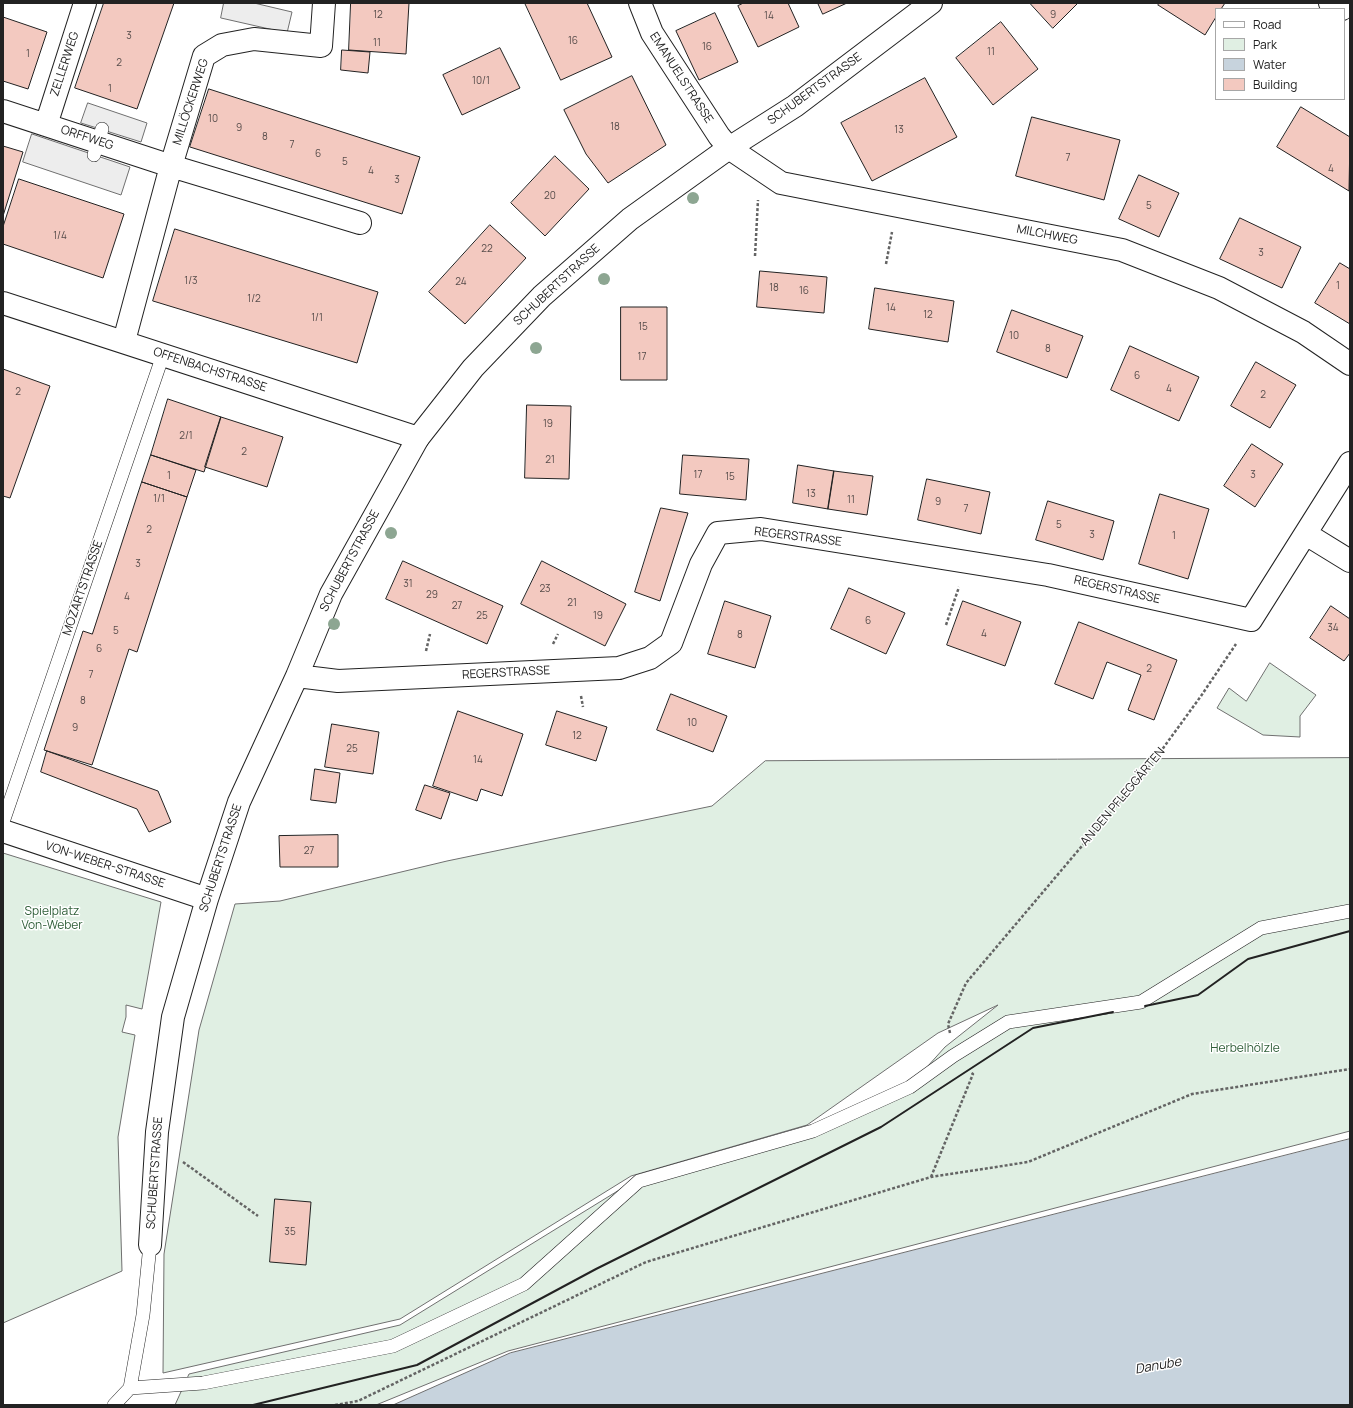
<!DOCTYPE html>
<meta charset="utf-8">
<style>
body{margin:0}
#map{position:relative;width:1353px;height:1408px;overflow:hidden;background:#fff;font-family:Manrope,sans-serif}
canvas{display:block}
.frame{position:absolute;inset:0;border:4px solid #222;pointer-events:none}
.legend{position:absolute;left:1215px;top:8px;width:130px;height:92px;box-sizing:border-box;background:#fff;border:1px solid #a7a7a7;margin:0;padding:5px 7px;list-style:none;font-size:12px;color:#222}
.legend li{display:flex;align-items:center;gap:8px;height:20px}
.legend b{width:20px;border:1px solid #a7a7a7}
</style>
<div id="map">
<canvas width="1353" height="1408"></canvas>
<div class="frame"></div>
<ul class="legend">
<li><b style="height:5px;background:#fff"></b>Road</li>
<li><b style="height:11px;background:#e0efe3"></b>Park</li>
<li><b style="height:11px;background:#c7d3dd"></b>Water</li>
<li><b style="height:11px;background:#f3c9c0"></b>Building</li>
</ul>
</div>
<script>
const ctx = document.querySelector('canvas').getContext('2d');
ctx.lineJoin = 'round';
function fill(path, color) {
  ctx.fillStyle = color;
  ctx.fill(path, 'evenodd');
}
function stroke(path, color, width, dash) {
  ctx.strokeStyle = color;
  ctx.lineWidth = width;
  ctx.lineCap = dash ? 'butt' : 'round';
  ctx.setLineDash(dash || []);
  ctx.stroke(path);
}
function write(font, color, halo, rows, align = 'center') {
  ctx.font = font + ' Manrope,sans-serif';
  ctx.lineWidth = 3;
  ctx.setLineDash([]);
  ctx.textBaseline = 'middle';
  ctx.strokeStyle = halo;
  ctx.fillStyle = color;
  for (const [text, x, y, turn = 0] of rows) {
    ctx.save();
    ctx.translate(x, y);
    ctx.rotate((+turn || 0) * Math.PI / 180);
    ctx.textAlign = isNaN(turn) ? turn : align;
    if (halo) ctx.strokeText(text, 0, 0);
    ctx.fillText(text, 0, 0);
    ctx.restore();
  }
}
const green = new Path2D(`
 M1270 663 1316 695 1300 716V737L1263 735 1217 708 1229 688 1246 701Z
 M1350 758V1131L508 1351 376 1405H175L189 1374 400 1325 637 1179 812 1130 909 1087 945 1047 998 1005 938 1033 807 1125 631 1176 400 1319 163 1373 164 1254 199 1030 235 904 280 901 447 861 712 806 765 761Z
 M3 853 161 902 142 1009 126 1005V1017L122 1032 135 1035 118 1137 122 1271 3 1323Z`);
fill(green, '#e0efe3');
stroke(green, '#6f6f6f', 1);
const parking = new Path2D(`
 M224 3H254L292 12 287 33 221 18Z
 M88 103 147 123 141 142 81 123Z
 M32 134 130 167 121 195 23 162Z`);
fill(parking, '#ededed');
stroke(parking, '#6f6f6f', 1);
const water = new Path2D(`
 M1350 1139V1405H393L510 1353Z`);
fill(water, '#c7d3dd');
stroke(water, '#6f6f6f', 1);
const building = new Path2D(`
 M104 3H174L137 109 75 88Z
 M351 3H409L406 54 349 50Z
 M525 3H587L612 57 561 80Z
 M744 3H788L799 27 758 47 738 6Z
 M818 3H847L823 14Z
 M1030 3H1078L1053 28Z
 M1160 3H1225L1221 9H1216V17L1205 35 1158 5Z
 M715 13 738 62 699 80 676 31Z
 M3 17 47 32 28 89 3 81Z
 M1001 22 1038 69 993 105 956 58Z
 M500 48 520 88 462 115 443 75Z
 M342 50 370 52 368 73 341 70Z
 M632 76 666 145 608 183 586 154 564 110Z
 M925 78 957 137 872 181 841 123Z
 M209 89 420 157 402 214 190 147Z
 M1301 107 1350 137 1349 191 1277 147Z
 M1032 117 1120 140 1104 200 1016 176Z
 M3 146 23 152 3 216Z
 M555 156 589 189 545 236 511 203Z
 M1139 175 1179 193 1159 237 1119 219Z
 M19 179 124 214 103 278 3 244V227Z
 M1240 218 1301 247 1282 288 1220 259Z
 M490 225 526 258 465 324 429 292Z
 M175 229 378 292 357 363 153 301Z
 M1340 263 1350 269V324L1315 303Z
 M760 271 827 277 824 313 757 307Z
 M875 288 954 301 948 342 869 329Z
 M621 307H667V380H621Z
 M1012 310 1083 336 1067 378 997 352Z
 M1130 346 1199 377 1179 421 1111 390Z
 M1256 362 1296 385 1270 428 1231 406Z
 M3 369 50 386 10 498 3 496Z
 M168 399 221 417 204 472 151 455Z
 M527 405 571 406 569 479 525 478Z
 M221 417 283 437 267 487 205 467Z
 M1252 444 1283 464 1255 507 1224 486Z
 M151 455 196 470 187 497 142 482Z
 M683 455 749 459 746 500 680 494Z
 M798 465 834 471 828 509 793 503Z
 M834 471 873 476 867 515 828 509Z
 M927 479 990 492 981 534 918 520Z
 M142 482 187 497 137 652 129 649 92 765 44 750 83 631 92 634Z
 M1160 494 1209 509 1188 579 1139 564Z
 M1048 501 1114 521 1103 560 1036 540Z
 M661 508 688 513 660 601 635 592Z
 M403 561 503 606 487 644 386 599Z
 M542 561 626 604 605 646 521 604Z
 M849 588 905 613 886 654 831 629Z
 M725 601 771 616 755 668 708 654Z
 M963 601 1021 622 1005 666 947 645Z
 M1331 606 1350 619V653L1344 661 1310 638Z
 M1079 622 1177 660 1154 720 1128 710 1141 675 1107 662 1093 699 1055 684Z
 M671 694 727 716 713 752 657 730Z
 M458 711 523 734 502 796 481 789 477 801 433 786Z
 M557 711 607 727 596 761 546 745Z
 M332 724 379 732 373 774 325 767Z
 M47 751 158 791 171 822 149 832 137 809 41 772Z
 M315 769 340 773 336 803 311 800Z
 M425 785 450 793 441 819 416 810Z
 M338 835V867H280L279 836Z
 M275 1199 311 1202 306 1265 270 1262Z`);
fill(building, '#f3c9c0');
stroke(building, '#222', 1);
const lane = new Path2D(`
 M94 155 102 129
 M3 822 163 355
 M130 1388 203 1383 393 1346 524 1284 639 1181 813 1131 910 1087 953 1056 1008 1022 1141 1002 1261 928 1350 911
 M130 1388 143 1315 150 1245
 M114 1405 130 1388`);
const street = new Path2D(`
 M640 3 652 33 719 136 729 148 781 183 1122 250 1219 288 1303 332 1350 364
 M1330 3 1342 9
 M3 111 171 166 360 223
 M46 125 85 3
 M124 341 171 166 204 56 222 45 254 39 321 46 324 3
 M1306 534 1350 561
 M297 676 338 681 619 668 650 658 671 643 701 564 718 533 761 529 1048 575 1251 620 1350 463
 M3 831 207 899
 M150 1245 157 1132 173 1017 207 899 239 802 297 676 331 594 418 438`);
const secondary = new Path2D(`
 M3 303 418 438 473 368 542 296 630 219 729 148 795 106 931 3`);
stroke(lane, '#222', 14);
stroke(street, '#222', 24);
stroke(secondary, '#222', 24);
stroke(new Path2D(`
 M755 256 758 200
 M886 264 892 232
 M946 625 959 587
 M553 644 558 634
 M426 651 430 634
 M581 696 583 707
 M950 1033 948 1024 966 983 1153 762 1201 696 1236 644
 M183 1162 258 1216
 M931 1177 973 1074 970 1072
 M335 1405 358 1401 646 1262 931 1177 1028 1162 1192 1094 1350 1069`), '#646464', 2.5, [3, 2]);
stroke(lane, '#fff', 13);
stroke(street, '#fff', 22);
stroke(secondary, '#fff', 22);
stroke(new Path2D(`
 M1145 1006 1198 995 1248 959 1350 931
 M253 1405 417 1365 596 1269 881 1127 1033 1028 1113 1012`), '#222', 2);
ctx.fillStyle = '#8da692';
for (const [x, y] of [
 [693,198],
 [604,279],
 [536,348],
 [391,533],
 [334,624]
]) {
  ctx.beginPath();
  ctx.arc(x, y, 6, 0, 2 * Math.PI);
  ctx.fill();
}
write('10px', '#564c4a', null, [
 ["12",378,15],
 ["9",1053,15],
 ["14",769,16],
 ["3",129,36],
 ["16",573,41],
 ["11",377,43],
 ["16",707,47],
 ["11",991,52],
 ["1",28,54],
 ["2",119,63],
 ["10/1",481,81],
 ["1",110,89],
 ["10",213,119],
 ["18",615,127],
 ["9",239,128],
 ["13",899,130],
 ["8",265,137],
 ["7",292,145],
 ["6",318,154],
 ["7",1068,158],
 ["5",345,162],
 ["4",1331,169],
 ["4",371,171],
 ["3",397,180],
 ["20",550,196],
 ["5",1149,206],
 ["1/4",60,236],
 ["22",487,249],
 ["3",1261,253],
 ["1/3",191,281],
 ["24",461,282],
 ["1",1338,286],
 ["18",774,288],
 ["16",804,291],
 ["1/2",254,299],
 ["14",891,308],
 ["12",928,315],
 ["1/1",317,318],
 ["15",643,327],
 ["10",1014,336],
 ["8",1048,349],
 ["17",642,357],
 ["6",1137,376],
 ["4",1169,389],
 ["2",18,392],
 ["2",1263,395],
 ["19",548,424],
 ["2/1",186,436],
 ["2",244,452],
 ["21",550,460],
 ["17",698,475],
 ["3",1253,475],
 ["1",169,476],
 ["15",730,477],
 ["13",811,494],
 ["1/1",159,499],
 ["11",851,500],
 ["9",938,502],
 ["7",966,509],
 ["5",1059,525],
 ["2",149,530],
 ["3",1092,535],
 ["1",1174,536],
 ["3",138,564],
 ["31",408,584],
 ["23",545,589],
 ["29",432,595],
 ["4",127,597],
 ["21",572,603],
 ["27",457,606],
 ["25",482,616],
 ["19",598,616],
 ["6",868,621],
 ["34",1333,628],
 ["5",116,631],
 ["4",984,634],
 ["8",740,635],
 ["6",99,649],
 ["2",1149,669],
 ["7",91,675],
 ["8",83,701],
 ["10",692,723],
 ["9",75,728],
 ["12",577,736],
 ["25",352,749],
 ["14",478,760],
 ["27",309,851],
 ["35",290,1232]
]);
write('12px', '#222', '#fff', [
 ["ZELLERWEG",65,64,-72],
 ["EMANUELSTRASSE",681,78,57],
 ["SCHUBERTSTRASSE",815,89,-36],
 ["MILLÖCKERWEG",191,102,-72],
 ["ORFFWEG",87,138,18],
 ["MILCHWEG",1047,235,11],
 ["SCHUBERTSTRASSE",557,285,-43],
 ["OFFENBACHSTRASSE",210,370,18],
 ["REGERSTRASSE",798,537,7],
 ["SCHUBERTSTRASSE",350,561,-62],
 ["MOZARTSTRASSE",83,588,-71],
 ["REGERSTRASSE",1117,590,13],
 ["REGERSTRASSE",506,673,-3],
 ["AN DEN PFLEGGÄRTEN",1123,797,-50],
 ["SCHUBERTSTRASSE",221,858,-72],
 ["VON-WEBER-STRASSE",105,865,18],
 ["SCHUBERTSTRASSE",155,1173,-86]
]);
write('12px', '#2f5e38', '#fff', [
 ["Spielplatz",52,912],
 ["Von-Weber",52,926],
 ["Herbelhölzle",1245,1049]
]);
write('italic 13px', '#222', '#fff', [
 ["Danube",1158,1366,-10]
]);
</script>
